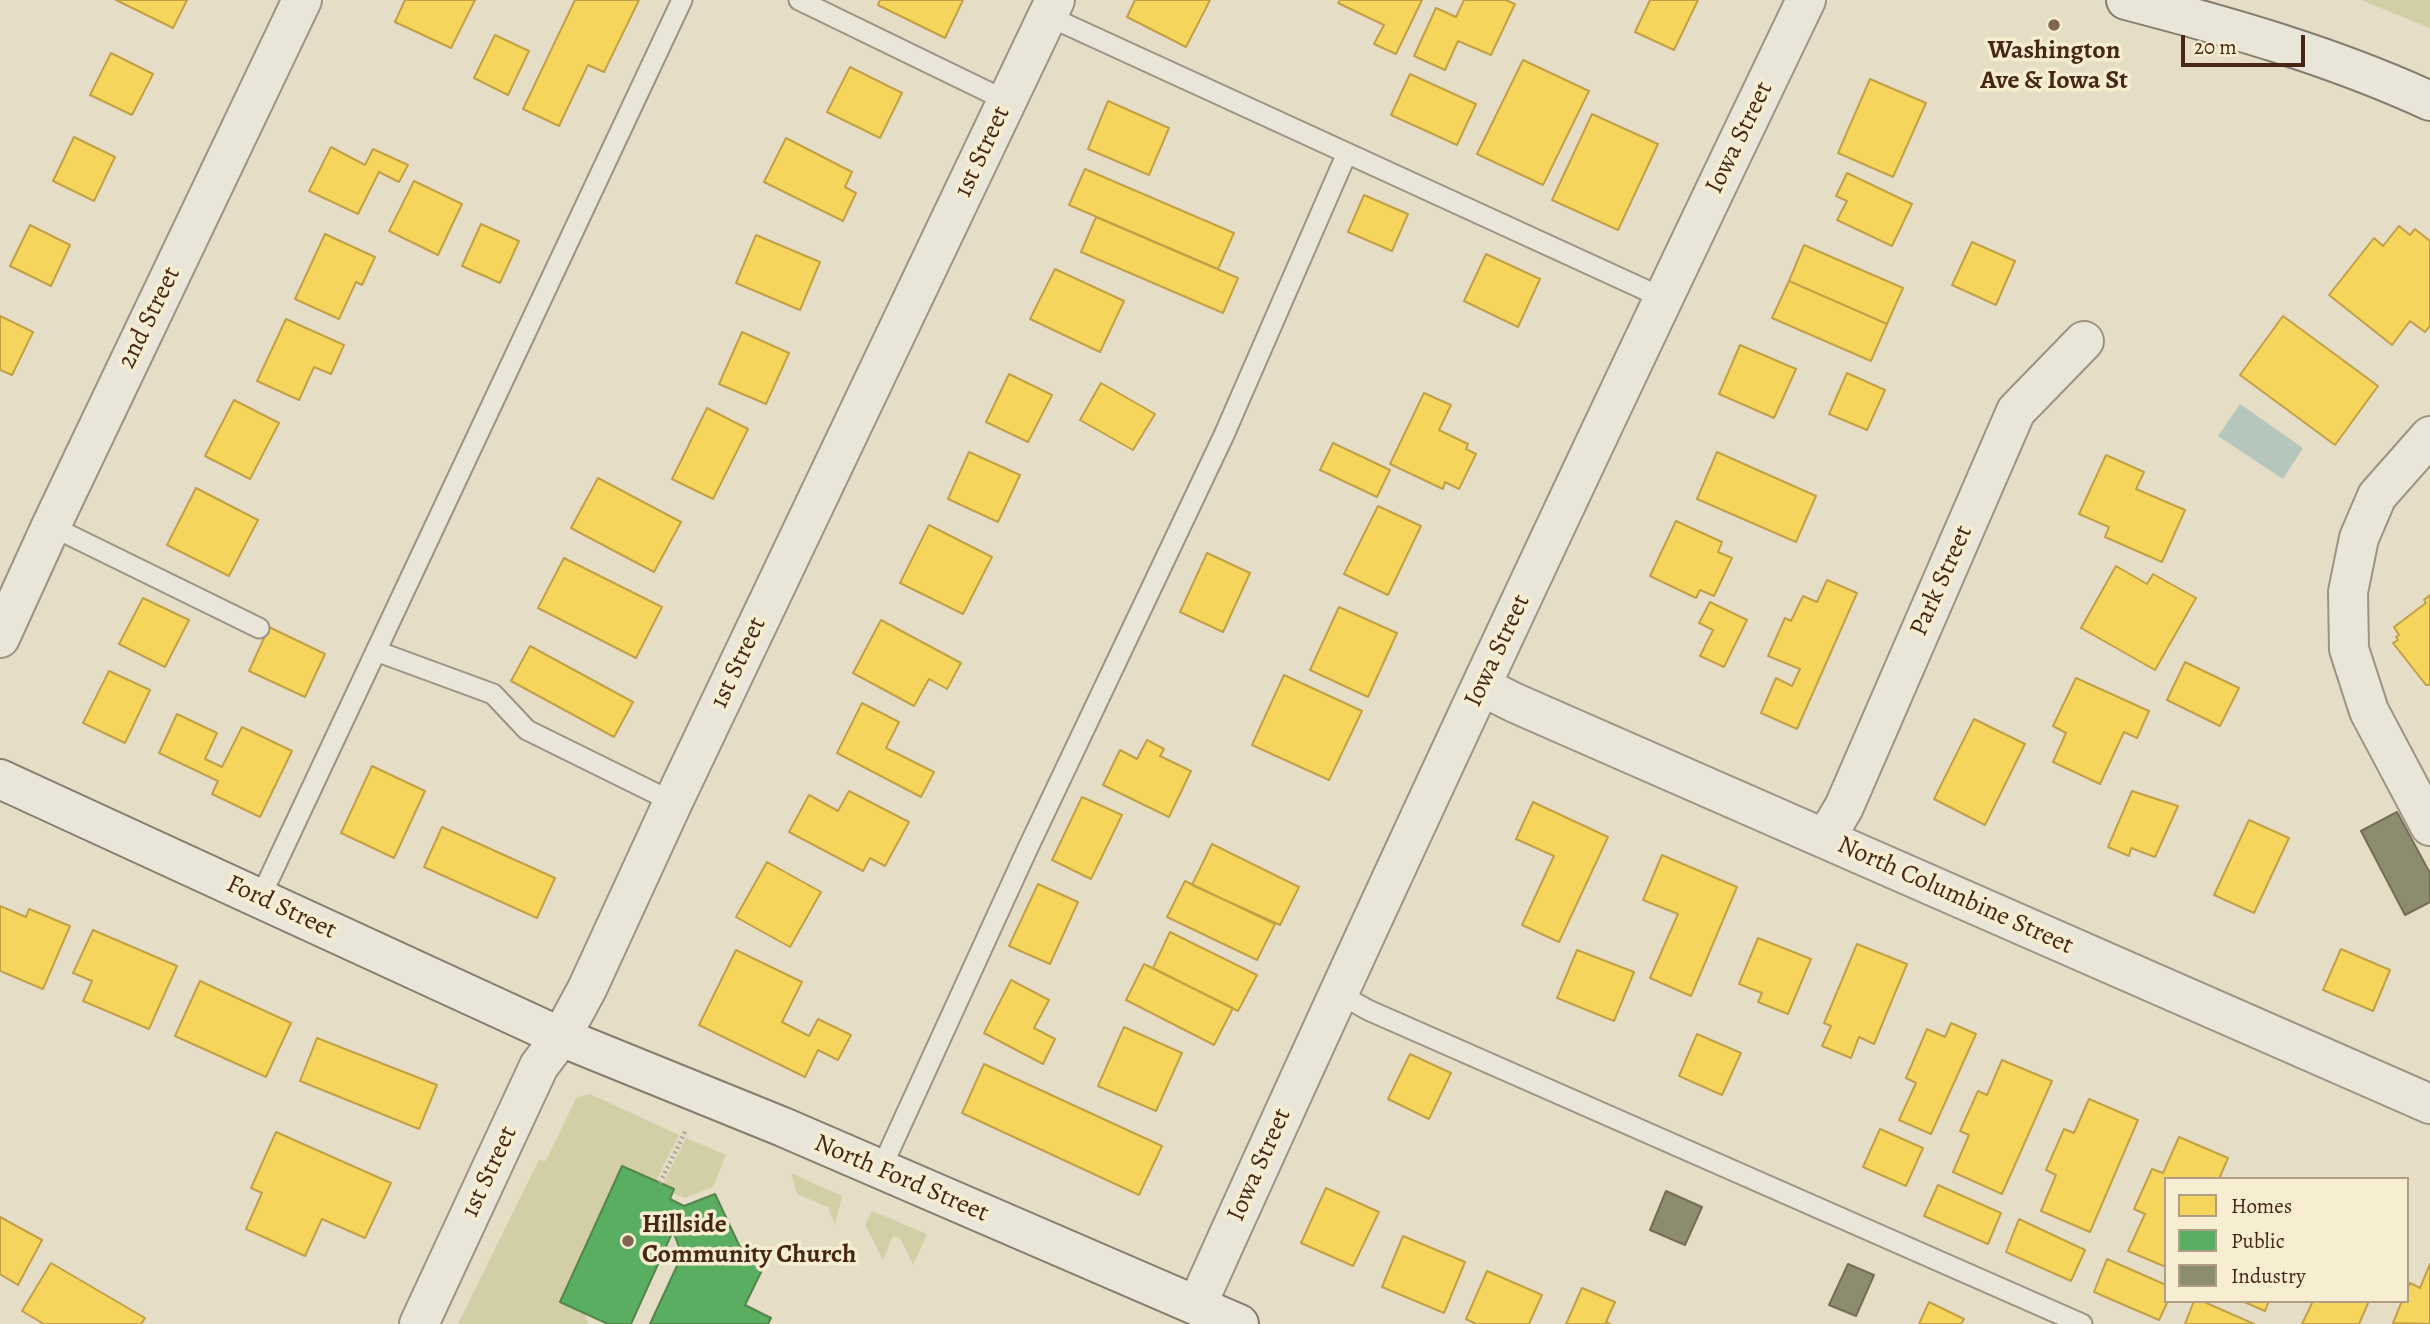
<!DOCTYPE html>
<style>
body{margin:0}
#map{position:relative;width:2430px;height:1324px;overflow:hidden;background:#e5ddc5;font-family:Alegreya,serif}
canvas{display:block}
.legend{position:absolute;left:2164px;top:1177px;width:245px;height:126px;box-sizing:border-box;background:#f7edd0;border:2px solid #b19d86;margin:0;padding:9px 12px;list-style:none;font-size:21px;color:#472616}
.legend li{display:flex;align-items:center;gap:14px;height:35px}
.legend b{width:35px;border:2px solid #b19d86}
.scale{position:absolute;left:2181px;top:35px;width:124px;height:32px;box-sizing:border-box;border:4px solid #472616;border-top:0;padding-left:9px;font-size:21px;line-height:24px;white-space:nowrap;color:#472616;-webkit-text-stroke:5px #f7edd0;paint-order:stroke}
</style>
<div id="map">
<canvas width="2430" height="1324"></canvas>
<ul class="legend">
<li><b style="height:19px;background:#f6d55c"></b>Homes</li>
<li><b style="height:19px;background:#5aae61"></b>Public</li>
<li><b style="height:19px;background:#8c8c6e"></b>Industry</li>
</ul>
<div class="scale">20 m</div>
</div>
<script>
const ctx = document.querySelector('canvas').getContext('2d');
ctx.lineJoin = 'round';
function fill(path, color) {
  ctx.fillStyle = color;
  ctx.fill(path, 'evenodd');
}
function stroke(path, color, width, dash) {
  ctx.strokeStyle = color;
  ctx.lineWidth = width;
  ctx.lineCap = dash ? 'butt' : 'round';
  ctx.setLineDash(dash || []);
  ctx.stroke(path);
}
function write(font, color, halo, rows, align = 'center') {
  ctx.font = font + ' Alegreya,serif';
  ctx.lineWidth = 7;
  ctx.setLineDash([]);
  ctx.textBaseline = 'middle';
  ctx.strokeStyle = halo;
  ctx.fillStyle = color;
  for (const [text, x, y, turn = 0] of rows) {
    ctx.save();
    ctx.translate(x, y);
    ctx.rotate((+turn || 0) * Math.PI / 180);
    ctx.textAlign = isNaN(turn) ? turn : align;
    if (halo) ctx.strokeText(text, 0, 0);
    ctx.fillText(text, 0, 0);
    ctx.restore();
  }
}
fill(new Path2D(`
 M2361 0H2430V28Z
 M590 1094 679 1135 656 1181 622 1166 561 1302 585 1314 588 1324H458L539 1160 546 1161 576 1098Z
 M686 1138 726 1155 713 1187 685 1198 673 1193 674 1189 663 1184Z
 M791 1173 842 1196 835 1225 828 1207 797 1194Z
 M872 1211 927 1234 913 1265 900 1238 893 1236 883 1260 865 1225Z`), '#d2cea5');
fill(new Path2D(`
 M2240 404 2303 448 2283 479 2218 436Z`), '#b5c6bd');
const homes = new Path2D(`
 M116 0H187L173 28Z
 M405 0H475L451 48 395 22Z
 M575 0H639L604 72 588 65 559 126 523 109Z
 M880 0H963L945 38 878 5Z
 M1135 0H1210L1186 47 1127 17Z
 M1340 0H1422L1396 54 1374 44 1384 25 1338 3Z
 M1464 0H1506L1515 4 1491 55 1458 41 1445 70 1414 56 1436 8 1456 17Z
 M1650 0H1698L1674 50 1635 32Z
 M495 35 529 51 508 95 474 78Z
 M111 53 153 74 132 115 90 95Z
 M1523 60 1589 91 1543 185 1477 154Z
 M850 67 902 93 880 138 827 112Z
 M1410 74 1476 104 1457 145 1391 115Z
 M1870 79 1926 103 1893 177 1838 153Z
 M1108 101 1169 128 1149 175 1088 149Z
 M1592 114 1658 144 1618 230 1552 200Z
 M74 137 115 157 94 201 53 181Z
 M786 138 852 172 845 187 856 193 843 221 764 182Z
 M331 147 365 165 373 149 408 165 399 182 379 172 358 214 309 191Z
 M1085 169 1234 233 1218 269 1069 205Z
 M1847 173 1912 204 1892 246 1837 220 1847 201 1836 196Z
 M414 181 462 204 438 255 389 231Z
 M1364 195 1408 214 1392 251 1348 232Z
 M1096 217 1238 278 1223 313 1081 252Z
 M481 224 519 241 500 283 462 266Z
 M30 225 70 245 51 286 10 266Z
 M2399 226 2410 235 2415 229 2430 241V326L2425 332 2410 321 2392 345 2329 295 2374 238 2383 246Z
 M325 234 375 257 362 285 356 282 339 319 295 299Z
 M756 235 820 262 800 310 736 283Z
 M1972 242 2015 261 1996 305 1952 285Z
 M1804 245 1903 288 1887 324 1789 281Z
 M1486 254 1540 279 1518 327 1464 301Z
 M1055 269 1124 301 1100 352 1030 319Z
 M1789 281 1887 324 1871 361 1772 318Z
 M0 316 33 332 12 375 0 370Z
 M2283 316 2378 386 2335 445 2240 375Z
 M286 319 344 345 331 374 314 367 299 400 257 381Z
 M742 332 789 353 766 404 719 384Z
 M1740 345 1796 369 1774 418 1719 394Z
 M1847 373 1885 390 1867 430 1829 414Z
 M1009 374 1052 395 1028 442 986 422Z
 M1101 383 1155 414 1133 450 1080 420Z
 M1424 393 1451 405 1439 430 1468 444 1466 449 1476 454 1459 489 1445 482 1443 489 1390 464Z
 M234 400 279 423 250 479 205 456Z
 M707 408 748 429 713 499 672 479Z
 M1333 443 1390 470 1377 497 1320 470Z
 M969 452 1020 475 998 522 948 499Z
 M1717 452 1816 496 1796 542 1697 499Z
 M2106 455 2144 472 2136 489 2185 510 2162 562 2105 537 2109 527 2079 514Z
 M598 478 681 522 654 572 571 528Z
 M196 488 258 520 229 576 167 545Z
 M1378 506 1421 526 1388 595 1344 574Z
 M1676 521 1722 542 1718 552 1732 558 1714 596 1700 590 1696 598 1650 576Z
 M929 525 992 557 963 614 900 583Z
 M1207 553 1250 573 1223 632 1180 612Z
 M564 558 662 607 636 658 538 608Z
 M2116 566 2147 584 2153 574 2196 598 2155 670 2081 628Z
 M1827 580 1857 593 1797 729 1761 713 1776 678 1792 686 1800 669 1768 656 1785 618 1791 621 1803 596 1817 602Z
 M2430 595V685H2426L2393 643 2398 640 2396 637 2399 635 2394 627 2426 603 2424 600Z
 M143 598 189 620 165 667 119 644Z
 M1710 602 1747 620 1724 667 1700 656 1713 630 1699 623Z
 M1339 607 1397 633 1368 697 1310 670Z
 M881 620 961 663 947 689 929 679 914 706 853 673Z
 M269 627 325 654 305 697 249 671Z
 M530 646 633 702 614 737 511 681Z
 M2185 662 2239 688 2220 726 2167 700Z
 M109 671 150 690 125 743 83 723Z
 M1284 675 1362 711 1329 780 1252 745Z
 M2076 678 2149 711 2137 738 2124 732 2100 784 2053 762 2066 733 2053 726Z
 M862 703 899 722 886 748 934 772 921 797 837 753Z
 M177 714 217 733 205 759 222 767 242 727 292 751 260 817 212 794 218 781 159 753Z
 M1974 719 2025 744 1985 825 1934 799Z
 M1147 740 1164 749 1160 756 1191 771 1169 817 1103 785 1120 750 1137 759Z
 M372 766 425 791 394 858 341 833Z
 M849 791 909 822 885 866 870 858 863 871 789 832 809 795 838 811Z
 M2132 791 2178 806 2155 857 2131 848 2129 856 2108 847Z
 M1082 797 1122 815 1091 879 1052 860Z
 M1533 802 1608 837 1559 942 1522 925 1554 856 1516 839Z
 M2249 820 2289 838 2254 913 2214 895Z
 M442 827 555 878 537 918 424 867Z
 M1212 844 1299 887 1280 925 1192 885Z
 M1662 855 1737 887 1691 996 1650 978 1678 914 1643 900Z
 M767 862 821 892 790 947 736 917Z
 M1185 881 1275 924 1257 960 1167 917Z
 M1038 884 1078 902 1050 964 1009 946Z
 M0 906 26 917 29 909 70 926 43 989 0 971Z
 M93 930 177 966 149 1029 83 1001 92 981 73 973Z
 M1170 932 1257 975 1238 1011 1153 968Z
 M1758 938 1811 959 1788 1014 1758 1002 1762 993 1739 984Z
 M1857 944 1907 964 1874 1044 1859 1037 1851 1058 1822 1046 1831 1026 1824 1023Z
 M2341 949 2390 970 2373 1011 2323 990Z
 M736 950 802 982 782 1022 809 1036 818 1019 851 1035 838 1060 818 1050 805 1077 699 1025Z
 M1577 950 1634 972 1614 1021 1557 998Z
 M1144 964 1233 1008 1214 1045 1126 1000Z
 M1011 980 1049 1000 1034 1028 1055 1039 1043 1064 984 1033Z
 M200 981 291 1023 266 1077 175 1036Z
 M1951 1023 1976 1034 1931 1134 1899 1120 1916 1083 1906 1078 1927 1029 1945 1037Z
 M1124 1027 1182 1053 1156 1111 1098 1086Z
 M1697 1034 1741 1053 1722 1095 1679 1076Z
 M317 1038 437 1085 419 1129 300 1081Z
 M1410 1054 1451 1073 1429 1119 1388 1099Z
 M2002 1060 2052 1081 2002 1194 1953 1172 1969 1135 1960 1131 1978 1091 1987 1095Z
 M984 1064 1162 1146 1139 1195 962 1113Z
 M2089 1099 2138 1120 2090 1232 2041 1211 2056 1175 2046 1170 2064 1129 2074 1133Z
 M1880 1129 1923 1148 1906 1186 1863 1167Z
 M276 1132 391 1183 365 1238 322 1219 305 1256 246 1229 262 1193 251 1188Z
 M2179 1137 2228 1158 2219 1179H2166V1267L2128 1251 2145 1214 2134 1209 2152 1169 2163 1173Z
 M1938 1185 2001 1213 1988 1244 1924 1216Z
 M1326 1188 1379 1212 1353 1266 1301 1243Z
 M0 1217 42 1240 18 1285 0 1274Z
 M2019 1219 2085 1250 2071 1281 2006 1252Z
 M1403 1236 1465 1262 1444 1313 1382 1287Z
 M2107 1259 2166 1285V1301H2168L2159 1320 2094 1292Z
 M51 1263 145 1318 141 1324H44L22 1311Z
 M2430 1264V1324L2393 1323 2402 1301H2407V1290L2410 1283 2420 1288Z
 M1487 1271 1542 1295 1529 1324H1476L1466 1319Z
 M1582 1288 1615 1302 1606 1322 1610 1324H1566Z
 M2194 1301H2202L2254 1324H2185Z
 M2242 1301H2269L2265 1311Z
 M2313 1301H2369L2359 1324H2302Z
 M1929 1302 1964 1319 1961 1324H1919Z`);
fill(homes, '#f6d55c');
stroke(homes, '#c2a047', 2);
const public = new Path2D(`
 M622 1166 674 1189 670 1199 684 1206 715 1194 740 1247 767 1260 745 1305 771 1318 768 1324H650L682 1255 673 1231 631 1324H608L560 1302Z`);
fill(public, '#5aae61');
stroke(public, '#54854a', 2);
const industry = new Path2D(`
 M2397 812 2430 873V902L2405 915 2361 831Z
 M1666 1191 1702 1207 1685 1245 1650 1230Z
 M1848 1264 1874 1275 1856 1316 1829 1305Z`);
fill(industry, '#8c8c6e');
stroke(industry, '#776d54', 2);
const lane = new Path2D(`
 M799 0 1007 101
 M1048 16 1663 298
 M51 526 259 628
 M376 651 493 694 527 730 673 802
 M260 898 682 0
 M1338 993 1368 1010 2082 1324
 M880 1171 1027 850 1224 435 1347 153`);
const street = new Path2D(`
 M2430 436 2377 496 2359 538 2348 592 2349 649 2369 711 2430 826
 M0 638 51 526 302 0
 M1481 686 1515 703 2430 1104
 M1825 839 1844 807 2016 411 2084 341
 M1197 1305C1394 867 1598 433 1806 0
 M419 1324 539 1066 561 1037 587 989 673 802 1055 0`);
const secondary = new Path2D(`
 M2126 0C2230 27 2332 56 2430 101
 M0 779 561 1037 783 1127 1239 1324`);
stroke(lane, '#9c9384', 23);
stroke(street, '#9c9384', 42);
stroke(secondary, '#857c6e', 42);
stroke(new Path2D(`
 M660 1183 686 1130`), '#ada69b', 4.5, [2, 3.5]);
stroke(lane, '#e9e6d9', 19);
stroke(street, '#e9e6d9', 38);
stroke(secondary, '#e9e6d9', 38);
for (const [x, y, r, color] of [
 [2054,25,7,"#7e6653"],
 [628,1241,7,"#7e6653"]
]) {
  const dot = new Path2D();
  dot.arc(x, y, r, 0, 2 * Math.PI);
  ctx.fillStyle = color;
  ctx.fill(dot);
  stroke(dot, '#f7edd0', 2.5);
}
write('bold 26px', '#472616', '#f7edd0', [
 ["Washington",2054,52],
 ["Ave & Iowa St",2054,82],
 ["Hillside",642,1226,"left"],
 ["Community Church",642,1256,"left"]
]);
write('26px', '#472616', '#f7edd0', [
 ["Iowa Street",1740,138,-64],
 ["1st Street",983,152,-65],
 ["2nd Street",150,318,-64],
 ["Park Street",1942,581,-66],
 ["Iowa Street",1498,651,-65],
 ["1st Street",739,663,-65],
 ["North Columbine Street",1955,896,24],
 ["Ford Street",281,908,25],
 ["Iowa Street",1260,1165,-66],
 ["1st Street",490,1172,-65],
 ["North Ford Street",901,1179,23]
]);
</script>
